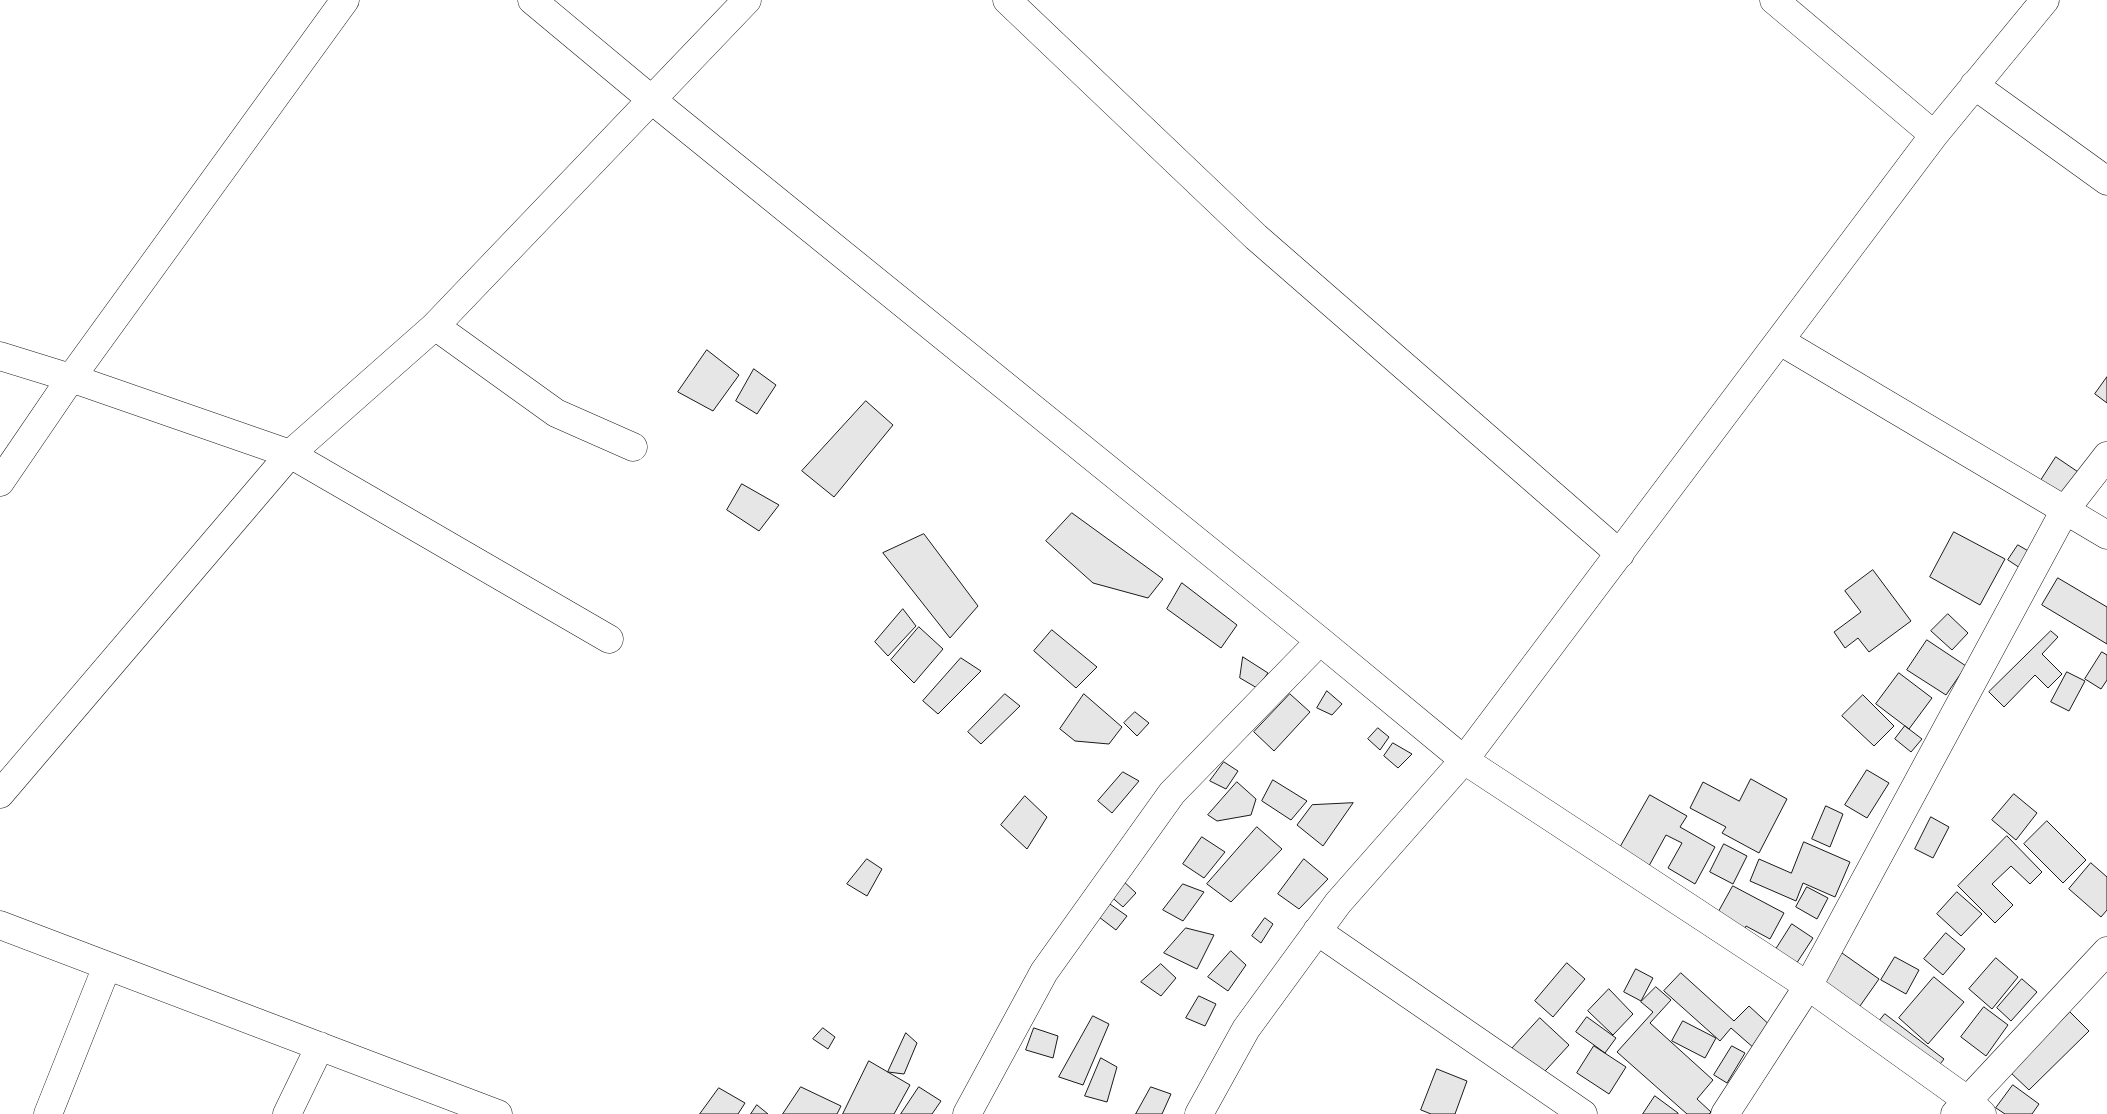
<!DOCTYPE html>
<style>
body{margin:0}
canvas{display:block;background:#fff}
</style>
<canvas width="2107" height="1114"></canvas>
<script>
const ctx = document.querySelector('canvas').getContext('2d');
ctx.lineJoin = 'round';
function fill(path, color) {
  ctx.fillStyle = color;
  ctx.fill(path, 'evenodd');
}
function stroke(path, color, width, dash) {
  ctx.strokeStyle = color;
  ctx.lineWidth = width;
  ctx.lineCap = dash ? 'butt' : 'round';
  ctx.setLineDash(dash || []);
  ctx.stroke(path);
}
const building = new Path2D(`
 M707 350 739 375 713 411 678 392Z
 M754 369 776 385 757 414 736 401Z
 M2107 377V403L2095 394Z
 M866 401 893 425 834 497 802 471Z
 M2056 457 2087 478 2058 522 2027 502Z
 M742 484 779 505 759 531 727 510Z
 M1072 513 1163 579 1148 598 1093 583 1046 541Z
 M1954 532 2005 559 1980 605 1930 577Z
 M924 534 978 606 950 638 883 553Z
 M2018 545 2037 556 2026 572 2008 560Z
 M1873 570 1911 621 1869 652 1858 638 1845 648 1834 632 1861 612 1845 591Z
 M2058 578 2107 607V644L2042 605Z
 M1182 583 1237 625 1221 648 1167 609Z
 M903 609 916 626 888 656 875 642Z
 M1948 614 1968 633 1952 650 1931 631Z
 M919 627 943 649 914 683 891 660Z
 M1052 630 1097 667 1076 688 1034 651Z
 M2051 631 2058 637 2042 654 2062 674 2048 688 2035 675 2004 707 1989 692Z
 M1927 640 1966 666 1946 695 1907 670Z
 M2102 652 2107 655V680L2101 689 2085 679Z
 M1243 657 1268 673 1257 688 1240 678Z
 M961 658 981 671 938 714 923 701Z
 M2067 672 2085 681 2069 711 2051 702Z
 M1899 673 1932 698 1909 729 1876 704Z
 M1327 691 1342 704 1332 715 1317 708Z
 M1005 694 1020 706 981 744 968 732Z
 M1084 694 1122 727 1109 744 1075 741 1060 729Z
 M1290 694 1310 712 1274 751 1254 732Z
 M1863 695 1894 726 1874 746 1842 716Z
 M1135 712 1149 723 1137 736 1124 723Z
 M1905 726 1922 739 1911 752 1895 739Z
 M1378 728 1389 737 1380 750 1368 739Z
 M1393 743 1412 754 1398 768 1384 756Z
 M1224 762 1238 771 1226 789 1210 781Z
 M1867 770 1889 783 1867 818 1845 805Z
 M1123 772 1139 781 1112 813 1098 801Z
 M1751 779 1787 799 1759 853 1722 833 1726 827 1690 808 1703 782 1739 801Z
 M1273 780 1307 801 1291 820 1262 801Z
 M1237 782 1256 799 1251 815 1217 821 1208 815Z
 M2014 794 2037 813 2016 840 1992 820Z
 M1650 795 1687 816 1680 827 1715 847 1695 884 1668 868 1682 843 1666 835 1639 884 1609 867Z
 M1025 796 1047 817 1027 849 1001 825Z
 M1353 803 1323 846 1297 825 1312 805Z
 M1826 806 1843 814 1830 847 1812 839Z
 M1931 817 1949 827 1933 858 1915 849Z
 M2047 821 2086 860 2063 883 2024 844Z
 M1257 827 1282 849 1231 902 1207 884Z
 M2007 836 2042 872 2030 884 2011 866 1992 884 2013 905 1995 923 1958 886Z
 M1202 837 1225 852 1204 878 1183 864Z
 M1804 842 1850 862 1835 897 1803 883 1796 901 1750 881 1759 859 1791 873Z
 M1724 844 1747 856 1733 884 1710 872Z
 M867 859 882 869 867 896 847 884Z
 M1304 859 1328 879 1299 909 1278 894Z
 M2091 863 2107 877V910L2101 917 2069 889Z
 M1121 879 1136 893 1123 907 1108 894Z
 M1183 884 1204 892 1183 921 1163 910Z
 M1733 886 1784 913 1770 939 1746 926 1739 939 1712 924Z
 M1807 887 1828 898 1817 919 1796 907Z
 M1957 892 1982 914 1961 936 1937 914Z
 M1107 902 1127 916 1116 930 1095 914Z
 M1265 918 1273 924 1261 943 1252 936Z
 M1792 924 1813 938 1787 978 1766 965Z
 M1186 928 1214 935 1197 969 1164 953Z
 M1946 933 1965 949 1943 975 1924 959Z
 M1231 951 1246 965 1228 991 1208 977Z
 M1842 953 1879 979 1848 1023 1811 997Z
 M1895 957 1919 970 1906 994 1881 980Z
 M1996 958 2018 977 1992 1009 1969 989Z
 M1567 963 1585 979 1553 1017 1535 1001Z
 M1161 964 1176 978 1161 996 1141 982Z
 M1636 969 1653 978 1641 1001 1624 992Z
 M1681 973 1734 1021 1749 1006 1773 1028 1755 1049 1731 1028 1720 1041 1664 991Z
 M1934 977 1964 1002 1928 1044 1899 1018Z
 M2022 979 2037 992 2011 1021 1997 1008Z
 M1656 987 1671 1000 1650 1023 1713 1080 1697 1099 1711 1112 1709 1114H1687L1617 1052 1653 1012 1641 1002Z
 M1609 989 1633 1014 1613 1035 1588 1011Z
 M1199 996 1216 1004 1205 1026 1186 1018Z
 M1984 1007 2008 1025 1986 1056 1961 1037Z
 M2070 1012 2089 1031 2029 1090 2010 1072Z
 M1885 1014 1944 1059 1927 1081 1868 1035Z
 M1093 1016 1109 1024 1083 1085 1059 1077Z
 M1587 1017 1616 1038 1605 1053 1576 1032Z
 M1540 1018 1569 1045 1536 1081 1507 1054Z
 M1683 1021 1716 1038 1705 1058 1672 1041Z
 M823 1028 835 1037 828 1049 813 1039Z
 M1034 1028 1058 1036 1053 1058 1026 1050Z
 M906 1033 917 1043 904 1074 888 1072Z
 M1594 1046 1626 1067 1609 1094 1577 1073Z
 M1732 1046 1745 1053 1727 1083 1714 1075Z
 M1101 1058 1117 1067 1107 1102 1085 1096Z
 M869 1061 910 1085 894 1114H843Z
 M1437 1069 1467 1081 1455 1114H1431L1421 1110Z
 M2013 1085 2039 1104 2032 1114H2005L1996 1108Z
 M801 1087 841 1106 837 1114H783Z
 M919 1087 941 1101 932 1114H901Z
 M1151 1087 1171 1094 1162 1114H1136Z
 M719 1088 745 1103 738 1114H700Z
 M1655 1096 1678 1113V1114H1643Z
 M757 1105 768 1114H751Z`);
fill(building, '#e6e6e6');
stroke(building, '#1a1a1a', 1);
const minor = new Path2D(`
 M532 0 652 100 1320 641 1464 760 1808 986 1967 1100 1982 1114
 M1007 0 1256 237 1620 554
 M1774 0 1934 135
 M1974 85 2107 181
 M435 326 556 413 633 447
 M1780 341 2107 535
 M0 356 71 378 290 454 609 639
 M0 482 71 378 345 0
 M0 794 290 454 435 326 747 0
 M0 925 498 1114
 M1317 931 1583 1114
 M48 1114 107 966
 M287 1114 320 1046
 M967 1114 1044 972 1172 793 1320 641
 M1199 1114 1246 1029 1338 903 1464 760 1934 135 2045 0
 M1725 1114 1808 986 2065 510 2107 456
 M1955 1114 2107 951`);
stroke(minor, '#1a1a1a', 29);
stroke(minor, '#fff', 28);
</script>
